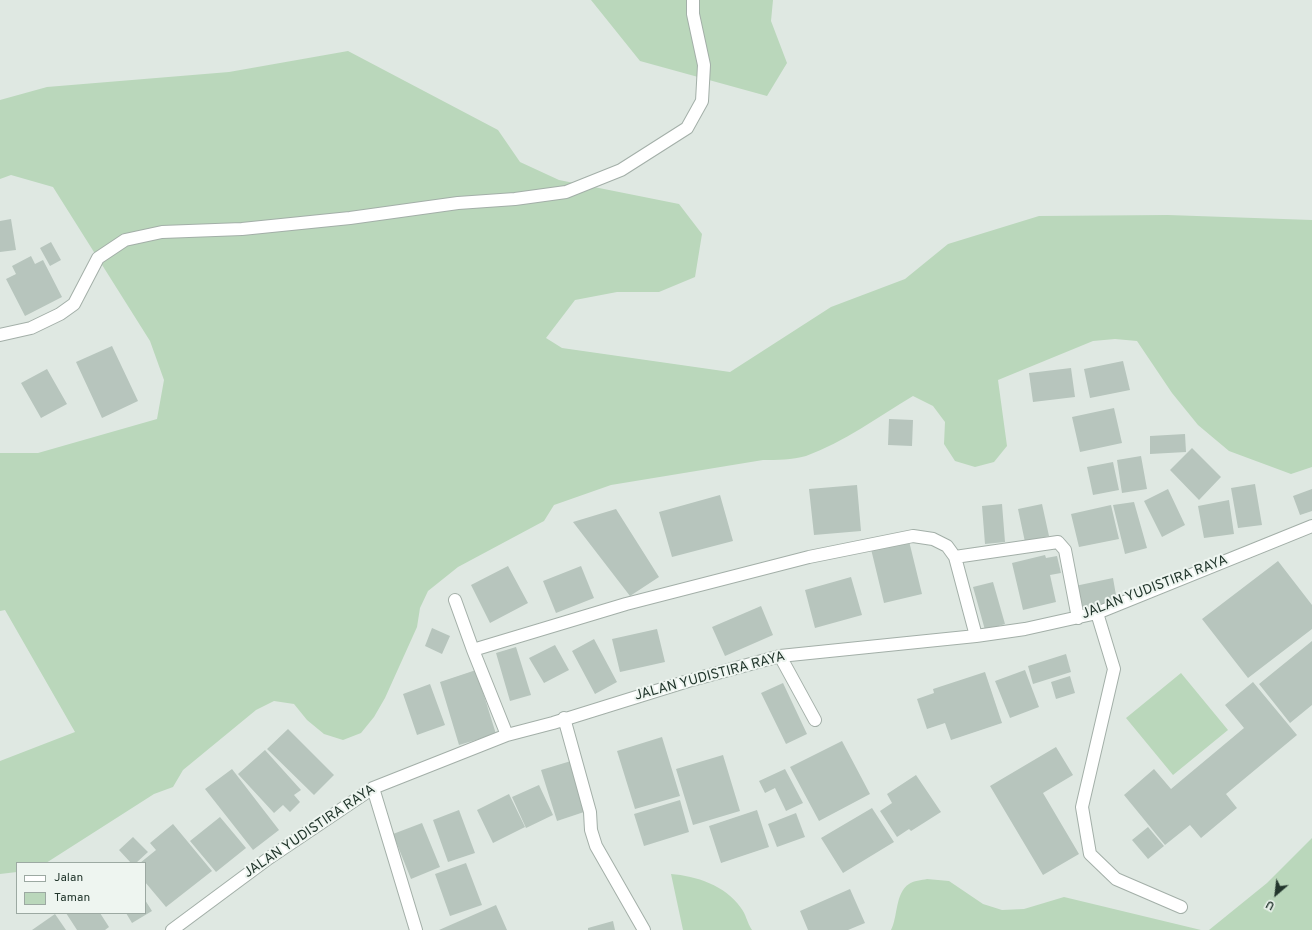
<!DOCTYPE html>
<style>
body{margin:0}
#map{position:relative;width:1312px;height:930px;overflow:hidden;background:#dfe8e2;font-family:Overpass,sans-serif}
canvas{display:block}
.legend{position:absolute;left:16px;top:862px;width:130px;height:52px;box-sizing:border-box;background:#eef5f0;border:1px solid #9ca9a2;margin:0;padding:5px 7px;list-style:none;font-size:12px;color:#22362c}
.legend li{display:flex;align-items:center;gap:8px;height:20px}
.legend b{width:20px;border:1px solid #9ca9a2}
.north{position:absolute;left:1256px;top:874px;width:40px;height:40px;-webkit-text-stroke:3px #eef5f0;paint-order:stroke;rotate:208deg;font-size:11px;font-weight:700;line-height:16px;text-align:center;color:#22362c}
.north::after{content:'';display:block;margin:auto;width:14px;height:18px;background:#22362c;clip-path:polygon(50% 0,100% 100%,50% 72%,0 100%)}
</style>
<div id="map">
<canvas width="1312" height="930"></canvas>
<ul class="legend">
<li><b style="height:5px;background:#fff"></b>Jalan</li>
<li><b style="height:11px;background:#bad7bb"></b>Taman</li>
</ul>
<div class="north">U</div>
</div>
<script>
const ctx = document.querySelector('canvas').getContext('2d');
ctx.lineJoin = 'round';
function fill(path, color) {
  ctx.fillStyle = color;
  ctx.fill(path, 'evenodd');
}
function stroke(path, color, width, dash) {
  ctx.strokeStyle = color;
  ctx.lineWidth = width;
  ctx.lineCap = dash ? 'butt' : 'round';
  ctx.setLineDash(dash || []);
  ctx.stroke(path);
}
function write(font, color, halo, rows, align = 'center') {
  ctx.font = font + ' Overpass,sans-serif';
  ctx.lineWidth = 4;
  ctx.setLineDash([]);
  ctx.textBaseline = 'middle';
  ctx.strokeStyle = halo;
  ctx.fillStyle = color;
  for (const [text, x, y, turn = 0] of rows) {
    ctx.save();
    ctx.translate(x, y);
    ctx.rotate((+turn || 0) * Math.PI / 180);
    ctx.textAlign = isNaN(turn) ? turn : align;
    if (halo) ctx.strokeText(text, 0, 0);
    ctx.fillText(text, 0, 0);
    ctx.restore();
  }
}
fill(new Path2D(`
 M591 0H773L771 21 787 63 767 96 640 61Z
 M348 51 498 130 520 162 559 180 679 204 702 234 695 277 659 292H617L575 300 546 338 562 348 730 372 831 307 905 279 948 244 1039 216 1168 215 1312 220V467L1291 474 1229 451 1198 425 1172 393 1137 341 1115 339 1093 341 998 380 1007 446 994 462 975 467 955 461 944 444 945 422 933 406 913 396C878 417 844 442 806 456 792 460 777 460 763 460L611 485 554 505 544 521 458 567 428 591 420 608 417 627 385 698 374 717 361 733 343 740 324 734 307 720 294 704 274 701 256 710 183 770 173 787 154 794 46 863H17V872L0 874V761L75 732 5 610 0 611V453H38L157 419 164 380 150 341 53 187 11 175 0 179V100L47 87 229 72Z
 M1181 673 1228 730 1173 775 1126 718Z
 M1312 838V930H1209L1267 883Z
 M671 874C696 876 725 885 741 908 746 914 747 923 752 930H683Z
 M927 879 949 881 983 904 1002 910 1024 909 1064 897 1201 930H891C898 917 895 893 909 884 913 881 922 880 927 879Z`), '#bad7bb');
fill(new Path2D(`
 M11 219 16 250 0 252V221Z
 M51 242 61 260 50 266 40 248Z
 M31 256 35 264 43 260 62 297 25 316 6 279 16 274 12 266Z
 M112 346 138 401 102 418 76 362Z
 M1123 361 1130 390 1090 398 1084 369Z
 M1071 368 1075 397 1033 402 1029 373Z
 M47 369 67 404 41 418 21 383Z
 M1114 408 1122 443 1080 452 1072 417Z
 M889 419 913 420 912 446 888 445Z
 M1185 434 1186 452 1150 454V436Z
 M1192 448 1221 477 1199 500 1170 470Z
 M1141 456 1147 489 1122 493 1117 460Z
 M1113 462 1119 490 1093 495 1087 467Z
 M1255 484 1262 525 1238 528 1231 488Z
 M857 485 861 531 814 535 809 489Z
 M1168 489 1185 525 1162 537 1144 501Z
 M1312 489V511L1300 515 1293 496Z
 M720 495 733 541 672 557 659 512Z
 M1229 500 1234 534 1204 538 1198 506Z
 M1134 502 1147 548 1125 554 1113 505Z
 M1002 504 1005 542 985 544 982 506Z
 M1042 504 1049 536 1025 542 1018 509Z
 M1111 505 1119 539 1079 547 1071 514Z
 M616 509 659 577 630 596 573 522Z
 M909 541 922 594 884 603 871 549Z
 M1045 555 1046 558 1057 556 1061 573 1050 575 1056 602 1023 610 1012 563Z
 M1278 561 1312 605V629L1248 678 1202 619Z
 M508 566 528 603 490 623 471 585Z
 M581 566 594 598 556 613 543 581Z
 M851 577 862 615 815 628 805 590Z
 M1113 578 1117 601 1080 609 1075 586Z
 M993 582 1005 624 985 630 973 587Z
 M761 606 773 635 725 656 712 627Z
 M432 628 450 636 442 654 425 646Z
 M657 629 665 662 620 672 612 639Z
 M594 639 617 682 595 694 572 651Z
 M1312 641V705L1290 723 1259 684Z
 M555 645 569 670 544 683 529 658Z
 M516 647 531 695 510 701 496 653Z
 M1066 654 1071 672 1033 684 1028 666Z
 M476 670 496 734 459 745 440 682Z
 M1025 670 1039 707 1010 718 995 681Z
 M985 672 1002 723 951 740 945 723 927 729 917 699 934 693 933 689Z
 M1070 676 1075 693 1056 699 1051 682Z
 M1253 682 1297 735 1226 794 1237 808 1201 838 1190 825 1165 845 1124 795 1154 769 1171 789 1244 728 1225 705Z
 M783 683 807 734 786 744 761 693Z
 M430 684 445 725 417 735 403 694Z
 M288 729 334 775 314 795 267 749Z
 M662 737 680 796 635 809 617 751Z
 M842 741 870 794 819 821 790 767Z
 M1056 747 1073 775 1043 793 1079 854 1043 875 990 786Z
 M265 750 301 790 294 795 300 802 290 812 283 805 274 813 238 774Z
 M723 755 740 811 693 825 676 769Z
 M571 761 587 811 557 821 541 770Z
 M232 769 279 830 253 850 205 789Z
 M785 769 803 803 786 811 775 788 765 793 759 781Z
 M916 775 941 812 911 831 909 829 897 837 880 811 892 803 887 794Z
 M539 785 553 815 526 828 512 797Z
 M509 794 525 827 493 843 477 810Z
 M680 800 689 832 644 846 634 814Z
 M872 808 894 842 843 873 821 838Z
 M459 810 475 853 448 862 433 820Z
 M757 810 769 847 721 863 709 826Z
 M796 813 805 837 777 847 768 824Z
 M220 817 246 848 216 872 190 841Z
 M422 823 440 867 411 879 393 834Z
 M173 824 212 871 166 907 145 882V863H140L156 850 150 843Z
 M1148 827 1164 846 1148 859 1132 840Z
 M133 837 148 852 136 863H131L119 850Z
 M466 863 482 905 450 916 435 874Z
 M850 889 865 923 848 930H808L800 911Z
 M145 900 152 911 132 923 126 913H145Z
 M496 905 507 930H439Z
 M66 913H100L109 927 105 930H77Z
 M55 914 66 930H32Z
 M613 921 615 930H588V928Z`), '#b7c5bd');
const minor = new Path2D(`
 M0 335 31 328 60 314 74 304 98 258 125 240 162 232 242 229 350 218 458 203 515 199 566 192 621 170 687 128 702 101 704 65 693 14V0
 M955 557 1058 542 1065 550 1078 618
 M455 600 473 650
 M1097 613 1114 669 1082 807 1090 854 1116 879 1181 907
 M780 656 815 720
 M564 718 590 812 591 830 596 846 644 930
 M507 735 473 650 626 604 809 557 913 536 933 539 947 546 955 557 976 636
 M373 788 416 930
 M172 930 269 858 373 788 507 735 553 723 688 681 780 656 976 636 1025 629 1097 613 1312 526`);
stroke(minor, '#a3afa8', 14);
stroke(minor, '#fff', 12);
write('14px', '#22362c', '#eef5f0', [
 ["JALAN YUDISTIRA RAYA",1155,588,-21],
 ["JALAN YUDISTIRA RAYA",710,677,-15],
 ["JALAN YUDISTIRA RAYA",310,832,-34]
]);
</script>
